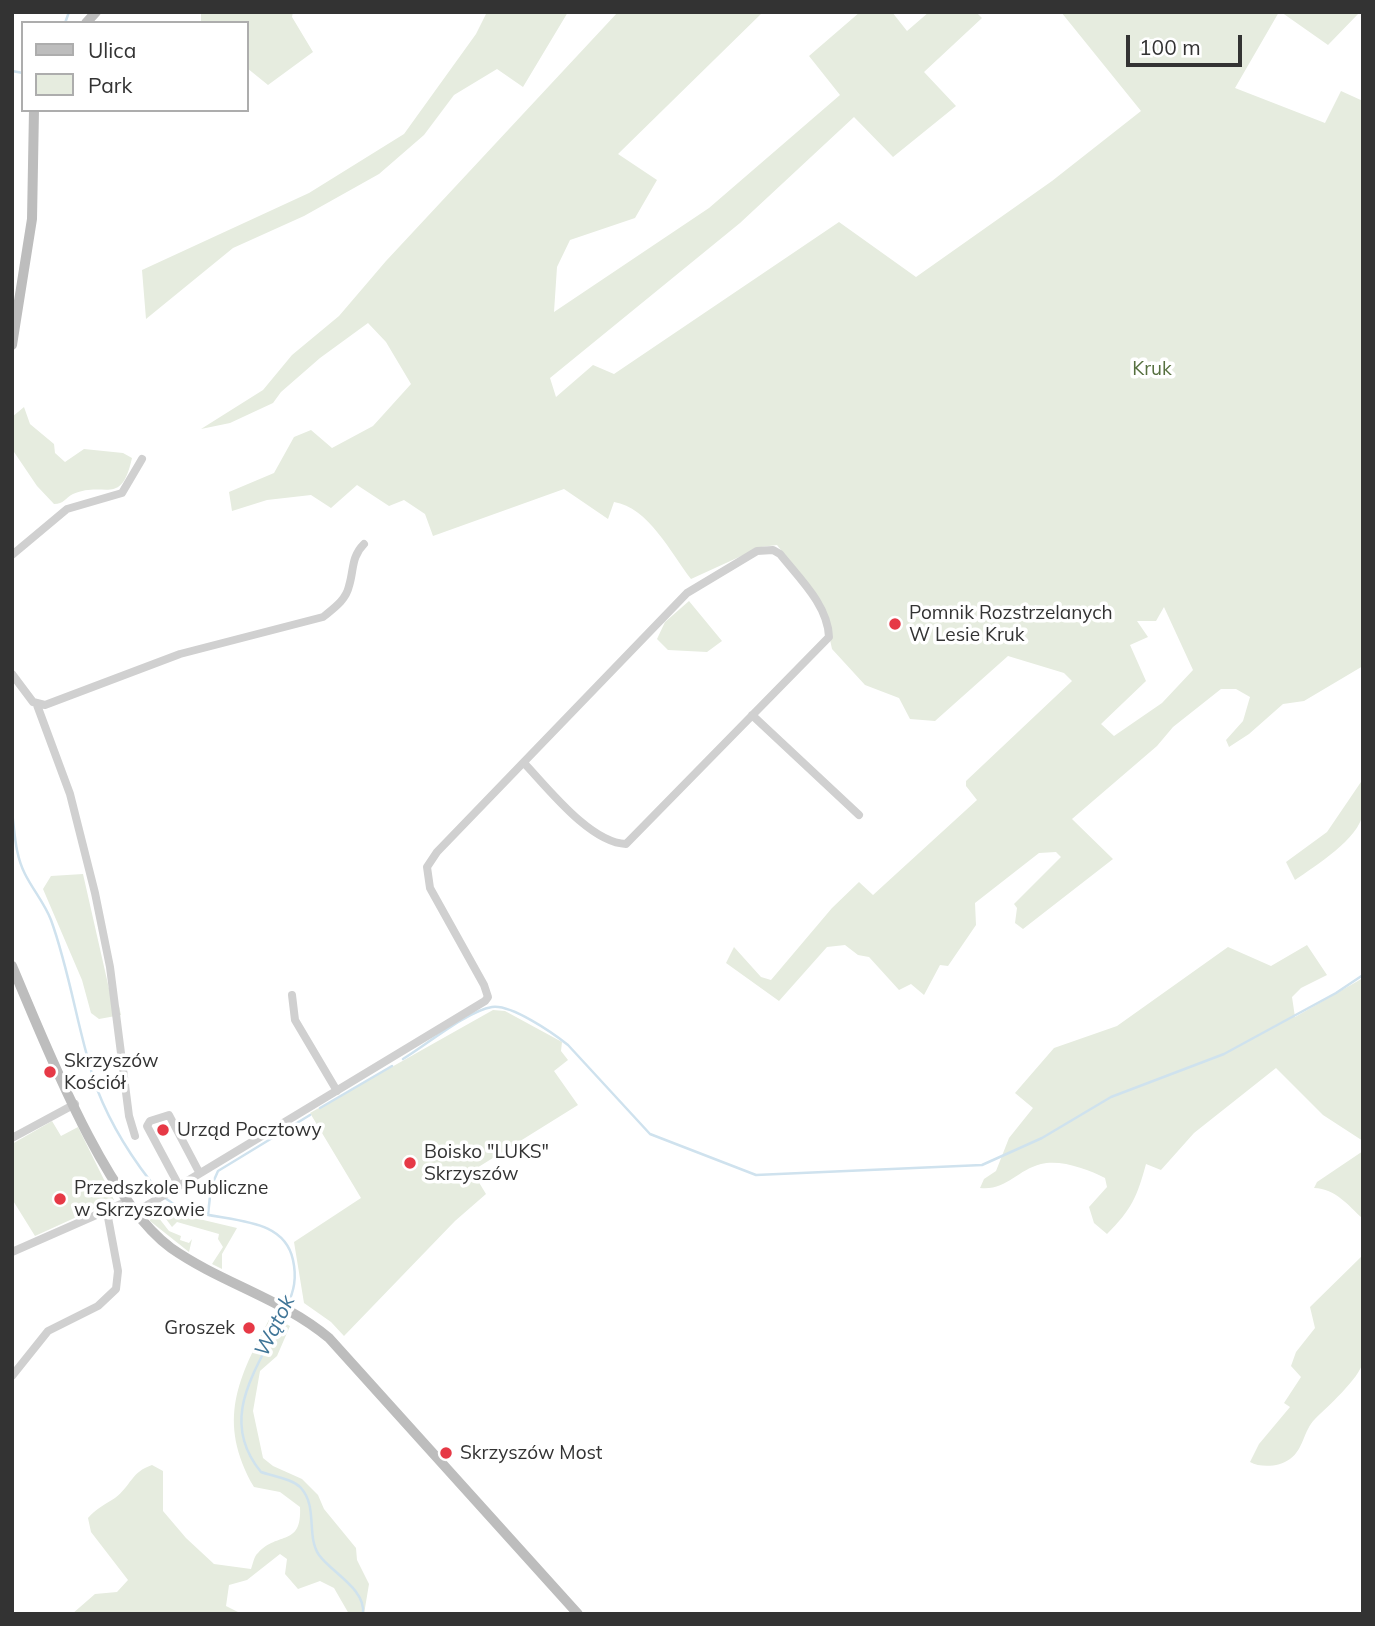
<!DOCTYPE html>
<meta charset="utf-8">
<style>
body{margin:0}
#map{position:relative;width:1375px;height:1626px;overflow:hidden;background:#fff;font-family:Mulish,sans-serif}
canvas{display:block}
.frame{position:absolute;inset:0;border:14px solid #333;pointer-events:none}
.legend{position:absolute;left:21px;top:21px;width:228px;height:91px;box-sizing:border-box;background:#fff;border:2px solid #adadad;margin:0;padding:9px 12px;list-style:none;font-size:21px;color:#333}
.legend li{display:flex;align-items:center;gap:14px;height:35px}
.legend b{width:35px;border:2px solid #adadad}
.scale{position:absolute;left:1126px;top:35px;width:116px;height:32px;box-sizing:border-box;border:4px solid #333;border-top:0;padding-left:9px;font-size:21px;line-height:24px;white-space:nowrap;color:#333;-webkit-text-stroke:5px #fff;paint-order:stroke}
</style>
<div id="map">
<canvas width="1375" height="1626"></canvas>
<div class="frame"></div>
<ul class="legend">
<li><b style="height:9px;background:#bdbdbd"></b>Ulica</li>
<li><b style="height:19px;background:#e6ecdf"></b>Park</li>
</ul>
<div class="scale">100 m</div>
</div>
<script>
const ctx = document.querySelector('canvas').getContext('2d');
ctx.lineJoin = 'round';
function fill(path, color) {
  ctx.fillStyle = color;
  ctx.fill(path, 'evenodd');
}
function stroke(path, color, width, dash) {
  ctx.strokeStyle = color;
  ctx.lineWidth = width;
  ctx.lineCap = dash ? 'butt' : 'round';
  ctx.setLineDash(dash || []);
  ctx.stroke(path);
}
function write(font, color, halo, rows, align = 'center') {
  ctx.font = font + ' Mulish,sans-serif';
  ctx.lineWidth = 7;
  ctx.setLineDash([]);
  ctx.textBaseline = 'middle';
  ctx.strokeStyle = halo;
  ctx.fillStyle = color;
  for (const [text, x, y, turn = 0] of rows) {
    ctx.save();
    ctx.translate(x, y);
    ctx.rotate((+turn || 0) * Math.PI / 180);
    ctx.textAlign = isNaN(turn) ? turn : align;
    if (halo) ctx.strokeText(text, 0, 0);
    ctx.fillText(text, 0, 0);
    ctx.restore();
  }
}
fill(new Path2D(`
 M201 12H293L292 17 313 52 268 85 247 68V23H201Z
 M487 12H568L523 87 497 69 454 95 424 135 379 174 304 216 233 248 146 319 142 270 309 193 404 134 476 34Z
 M618 12H763L618 154 657 180 635 218 570 240 557 267 554 312 709 208 840 95 809 56 860 12H892L907 31 929 12H976L982 18 924 72 956 106 893 157 854 117 740 223 550 378 556 397 593 365 614 374 839 222 916 277 1052 181 1141 111 1061 12H1279L1235 88 1325 123 1341 91 1363 101V666L1304 701 1283 704 1249 734 1229 747 1226 740 1243 721 1250 697 1236 689H1221L1173 727 1157 746 1072 819 1113 859 1023 929 1015 923 1017 908 1014 904 1061 857 1056 852 1039 853 975 903 976 925 948 966 940 965 924 995 911 984 899 990 869 957 858 955 845 945 827 947 779 1001 726 963 734 947 761 977 771 980 832 908 859 882 873 895 977 800 966 786V781L1072 681 1064 673 1008 656 935 721 910 719 899 698 865 685 832 649 822 603 777 545 761 547 691 579C671 553 648 507 614 502L608 519 564 489 433 536 425 514 404 500 389 506 357 485 331 508 311 495 267 500 232 511 229 492 274 473 294 437 311 430 332 448 373 426 411 384 386 342 368 323 320 358 281 392 273 403 230 423 201 429 263 390 292 355 339 316 386 261ZM1164 607 1193 670 1162 703 1114 736 1101 724 1146 681 1130 645 1148 637 1137 621H1156Z
 M1281 12H1360L1328 45Z
 M24 407 30 424 54 444 55 453 65 462 84 449 123 453 132 458C121 508 105 480 73 494 65 498 64 504 54 504L37 486 12 449V417Z
 M689 601 722 641 707 652 668 650 657 639 665 622Z
 M1363 779C1363 790 1364 803 1363 813 1359 839 1315 866 1295 880L1286 862 1327 832Z
 M83 874 110 993 119 1006 121 1015 99 1019 91 1013 82 980 43 889 51 876Z
 M1307 945 1327 975 1301 988 1292 997 1295 1017 1363 978V1141L1323 1115 1276 1068 1194 1133 1161 1170 1146 1164C1137 1197 1132 1209 1107 1234L1094 1223 1089 1207 1107 1187 1105 1178C1088 1169 1060 1159 1041 1164 1017 1170 1006 1191 980 1188L984 1179 996 1171 1009 1138 1033 1108 1015 1093 1054 1048 1117 1026 1228 947 1271 966Z
 M493 1010 505 1011 562 1042 561 1051 568 1060 554 1071 578 1105 472 1171 486 1194 455 1221 344 1336 331 1322 304 1303 294 1242 361 1198 310 1113Z
 M52 1121 61 1136 78 1127 114 1200 35 1236 12 1199V1144Z
 M1363 1151V1219C1348 1205 1336 1189 1314 1188L1317 1182Z
 M158 1200 178 1214 237 1228 222 1254V1269L212 1264 223 1247 218 1239 219 1234 177 1222 172 1227 154 1203Z
 M151 1208 169 1231 181 1236 180 1240 189 1243 192 1239 189 1252 150 1221Z
 M1363 1255C1363 1283 1368 1338 1363 1362 1359 1379 1327 1407 1315 1419 1303 1431 1304 1449 1290 1459 1279 1467 1261 1468 1250 1462L1259 1444 1290 1407 1284 1403 1301 1377 1291 1366 1296 1352 1315 1328 1310 1307Z
 M271 1316 290 1326 277 1356 260 1371 253 1411 263 1458 273 1466 302 1479 318 1495 324 1509 356 1548 357 1560 369 1584 364 1614H349L334 1588 320 1581 298 1589 285 1574 287 1559 280 1554 247 1580 229 1585 226 1606 242 1614H72L95 1594 117 1592 128 1580 91 1532 88 1518C96 1509 104 1505 115 1498 131 1486 131 1472 152 1465L163 1471V1511L186 1538 214 1564 251 1569C253 1564 254 1556 258 1553 278 1531 302 1547 300 1507L280 1492 254 1487C216 1421 238 1378 271 1316Z`), '#e6ecdf');
stroke(new Path2D(`
 M65 23 69 12
 M12 71 23 73
 M12 812C15 834 15 854 25 874 33 890 45 904 51 920 71 975 78 1034 97 1089 111 1125 135 1163 160 1193 193 1231 281 1203 293 1260 297 1278 294 1291 287 1306
 M403 1059C425 1046 467 1011 492 1007 511 1004 553 1033 568 1045L650 1134 756 1175 982 1165 1042 1138 1111 1097 1224 1054 1336 993 1363 975
 M320 1108 392 1066
 M208 1215 211 1187 218 1171 310 1115
 M284 1312C261 1365 215 1416 261 1472 272 1476 293 1479 301 1488 318 1507 306 1536 319 1555 332 1573 366 1589 363 1614`), '#cfe2ee', 2.5);
stroke(new Path2D(`
 M12 555 67 509 122 493 142 459
 M12 674 33 702 45 705 180 654 323 617C334 608 346 600 349 586 354 570 351 557 364 544
 M37 705 70 794 95 893 110 967 129 1116 135 1136
 M752 715 859 815
 M292 995 295 1020 337 1091
 M12 1138 75 1104
 M178 1184 147 1126 150 1121 169 1115 199 1172
 M136 1212 485 1001 488 997 484 985 430 888 427 867 437 852 687 593 757 551 773 550 780 554C799 578 828 605 829 637L626 844C590 843 547 787 524 763
 M12 1252 128 1201
 M12 1376 48 1331 98 1306 116 1289 118 1271 107 1212`), '#d0d0d0', 8);
stroke(new Path2D(`
 M86 23 96 12
 M12 345 32 219 34 110
 M12 966C45 1043 105 1200 171 1248 221 1283 283 1299 329 1338L578 1614`), '#bdbdbd', 10);
for (const [x, y, r, color] of [
 [895,624,7,"#e63946"],
 [50,1072,7,"#e63946"],
 [163,1130,7,"#e63946"],
 [410,1163,7,"#e63946"],
 [60,1199,7,"#e63946"],
 [249,1328,7,"#e63946"],
 [446,1453,7,"#e63946"]
]) {
  const dot = new Path2D();
  dot.arc(x, y, r, 0, 2 * Math.PI);
  ctx.fillStyle = color;
  ctx.fill(dot);
  stroke(dot, '#fff', 2.5);
}
write('19px', '#56703f', '#fff', [
 ["Kruk",1152,369]
]);
write('19px', '#333', '#fff', [
 ["Pomnik Rozstrzelanych",909,613],
 ["W Lesie Kruk",909,635],
 ["Skrzyszów",64,1061],
 ["Kościół",64,1083],
 ["Urząd Pocztowy",177,1130],
 ["Boisko \"LUKS\"",424,1152],
 ["Skrzyszów",424,1174],
 ["Przedszkole Publiczne",74,1188],
 ["w Skrzyszowie",74,1210],
 ["Groszek",235,1328,"right"],
 ["Skrzyszów Most",460,1453]
], 'left');
write('italic 21px', '#3f7597', '#fff', [
 ["Wątok",275,1326,-64]
]);
</script>
